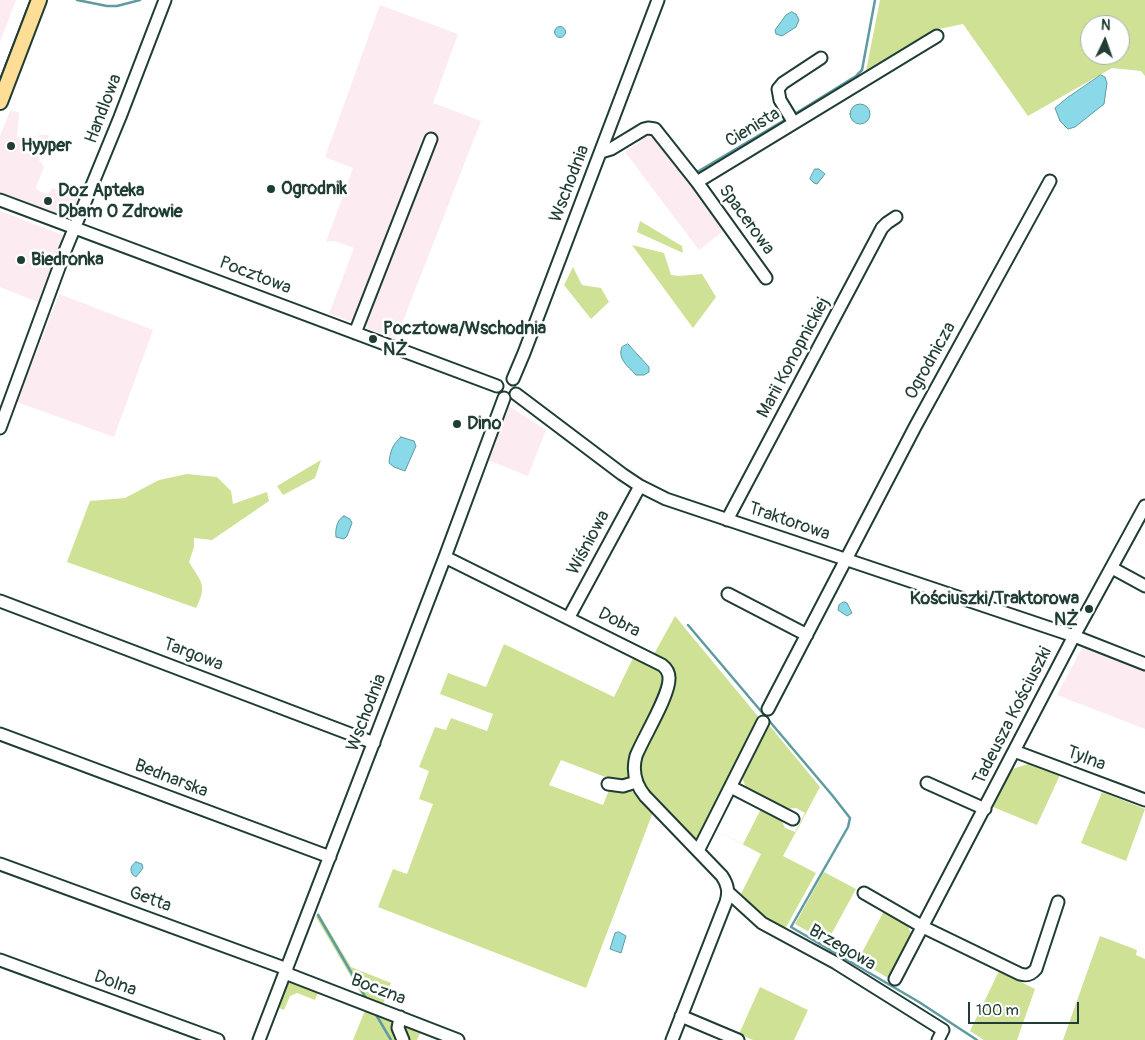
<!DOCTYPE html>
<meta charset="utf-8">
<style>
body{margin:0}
#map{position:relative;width:1145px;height:1040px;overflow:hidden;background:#fff;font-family:Pangolin,sans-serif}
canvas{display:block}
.north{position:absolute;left:1080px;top:15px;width:50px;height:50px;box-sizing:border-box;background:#fff;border:1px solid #a5b1ae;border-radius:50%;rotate:3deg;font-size:14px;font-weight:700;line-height:20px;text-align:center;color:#1f3d34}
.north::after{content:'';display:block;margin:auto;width:18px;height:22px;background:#1f3d34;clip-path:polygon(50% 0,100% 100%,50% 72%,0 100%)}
.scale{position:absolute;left:968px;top:1002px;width:111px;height:22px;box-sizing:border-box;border:2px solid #1f3d34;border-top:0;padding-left:6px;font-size:15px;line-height:18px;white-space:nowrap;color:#1f3d34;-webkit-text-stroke:4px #fff;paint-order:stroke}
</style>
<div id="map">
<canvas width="1145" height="1040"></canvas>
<div class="north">N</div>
<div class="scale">100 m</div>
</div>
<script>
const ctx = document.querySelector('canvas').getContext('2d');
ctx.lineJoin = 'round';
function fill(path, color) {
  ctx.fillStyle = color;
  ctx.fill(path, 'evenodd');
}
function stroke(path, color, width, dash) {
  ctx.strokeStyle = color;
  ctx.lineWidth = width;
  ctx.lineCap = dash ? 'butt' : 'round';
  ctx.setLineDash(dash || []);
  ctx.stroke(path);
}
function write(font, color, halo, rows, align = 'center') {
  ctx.font = font + ' Pangolin,sans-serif';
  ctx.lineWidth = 5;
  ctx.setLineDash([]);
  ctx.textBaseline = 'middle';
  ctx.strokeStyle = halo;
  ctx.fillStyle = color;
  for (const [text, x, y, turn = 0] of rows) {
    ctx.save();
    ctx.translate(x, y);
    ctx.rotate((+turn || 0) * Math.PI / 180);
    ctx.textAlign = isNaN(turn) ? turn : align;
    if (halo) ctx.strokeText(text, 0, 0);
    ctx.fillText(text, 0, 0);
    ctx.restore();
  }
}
fill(new Path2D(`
 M0 0H16L0 42Z
 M380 5 458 34 433 103 481 121 396 339 368 329 364 320 386 262 437 141 423 136 418 150 412 174 357 318 349 321 329 314 354 248 335 241 326 242 353 168 325 157Z
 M10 111 19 112V115L17 137 38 145 39 135H49L39 160 44 167 36 187 37 190 46 194 50 192 52 188 81 199 70 218 0 192V136Z
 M646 131 653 133 726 229 699 250 625 152 639 143 635 138Z
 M0 211 63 235 40 303 0 287Z
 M59 294 153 330 114 437 17 402Z
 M509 406 546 430 528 476 488 460Z
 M1083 646 1145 671V729L1057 695Z`), '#fcebf1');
fill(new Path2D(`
 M880 0H1145V76L1141 71 1112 68 1028 116 963 24 934 30 866 71ZM1090 25H1120V55H1090Z
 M640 221 682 246 683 253 637 232Z
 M632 245 664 253 671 275 679 276 702 274 716 297 693 328Z
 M573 267 582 285 601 288 609 302 591 319 564 285Z
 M321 460 315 478 283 495 277 486Z
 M187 474 217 477 231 491 233 504 267 492 269 501 212 540 194 538V547L189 562C201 582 208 585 196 608L67 562 90 501 125 498 159 480Z
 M675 616 761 720 700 840 693 838 650 798 640 785 638 763 671 687 653 656Z
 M504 644 614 697 635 654C647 661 662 666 665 682L630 765 629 781 613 780 561 760 549 785 603 805 609 790 630 789 653 812 586 988 378 907 393 869 407 874 433 804 419 799 429 771 419 767 435 727 446 730 451 718 487 731 493 714 440 694 448 673 486 687Z
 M769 725 820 787 783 856 816 873 785 929C768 924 753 906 741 894L761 854 716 830 743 844 761 809 781 819 785 828 795 832 805 813 796 808 786 809 746 788 742 777Z
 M1031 763 1060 775 1037 825 993 807 1012 769Z
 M1102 792 1145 809 1126 861 1081 843Z
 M824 872 856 889 827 942 795 924Z
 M884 911 908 926 911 934 888 978 858 960Z
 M318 912 351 967 391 983 383 1004 399 1011 398 1013 364 999 316 917Z
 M1100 936 1137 950 1136 955 1145 959V1040H1063Z
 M999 971 1035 989 1017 1040H984L970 1031Z
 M293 980 319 990 315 1000 297 993 290 996 284 1010 279 1008 289 982H292Z
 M760 987 808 1010 794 1040H753L739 1034Z
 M366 1008 390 1016 399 1040H353Z
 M404 1024 422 1029 417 1040H406L402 1030Z`), '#cee195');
const water = new Path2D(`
 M792 12 796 14 799 20 796 27 782 36 776 34 775 30 786 15Z
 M554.5 32a5.5 5.5 0 1 1 11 0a5.5 5.5 0 1 1-11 0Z
 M1101 75 1105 77 1107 83 1104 104 1075 127 1068 129 1060 121 1055 108 1067 98Z
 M850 114a10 10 0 1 1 20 0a10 10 0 1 1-20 0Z
 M815 169H819L825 174 817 184 814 183 810 179Z
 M628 344 649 367V372L644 375H636C628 366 617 359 622 347Z
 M401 437 414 441 416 446 405 471 394 467 389 463C390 452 392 445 401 437Z
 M344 516 350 519 352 523 347 536 344 539 336 537C335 530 337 519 344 516Z
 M844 602 847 603 852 613 847 616 838 610 839 605Z
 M136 862 142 864 143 868 136 877 133 875C129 870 131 865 136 862Z
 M619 932 626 936 621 953 610 949 615 933Z`);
fill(water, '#8ad9e8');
stroke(water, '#5f9ba0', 1);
stroke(new Path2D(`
 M77 0 107 6H117L140 0
 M793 115 856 76 862 70 875 0
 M697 172 788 118
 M688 625 832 795 850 818 848 827 791 927 919 1002 977 1040
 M318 915 366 998
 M375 1013 391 1040`), '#5f9ba0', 2.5);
const minor = new Path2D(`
 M794 123 780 100 778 89 783 83 821 58
 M601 152 611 149 644 129 648 128 655 129 697 182 766 278
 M697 182 937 36
 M0 200 497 386
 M355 333 431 139
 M513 379 524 353 658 0
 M516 394 622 474 640 486 666 499 1074 636 1145 664
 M0 428 65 251 120 117 165 0
 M727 520 882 228 887 223 896 217
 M445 557 662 665C666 668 669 672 669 678 670 695 643 738 636 756 632 771 635 784 645 796L722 876C728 885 729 892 726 902L672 1040
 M1112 568 1145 586
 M728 594 807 635
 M0 601 374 743
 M569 617 640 486
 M768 709 915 427 1050 181
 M0 734 330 857
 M1014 751 1145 800
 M927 783 985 809
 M608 784 623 786 636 782
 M731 787 793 819
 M698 851 763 722
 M0 864 287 969
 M728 892 762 923 836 963 943 1030 938 1040
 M864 893 923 927 1020 974C1027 976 1031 975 1036 969L1058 902
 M0 960 218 1040
 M285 973 458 1040
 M895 979 1074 636 1145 506
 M681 1016 738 1040
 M400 1017 398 1028 403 1040
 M259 1040 445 557 504 398`);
const major = new Path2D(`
 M0 102 39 0`);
stroke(minor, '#1f3d34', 15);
stroke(major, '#1f3d34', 18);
stroke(minor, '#fff', 11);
stroke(major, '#fedd96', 14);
stroke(new Path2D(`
 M0 78 30 0`), '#1f3d34', 1);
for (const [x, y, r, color] of [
 [11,146,5,"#1f3d34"],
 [271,189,5,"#1f3d34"],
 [48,201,5,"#1f3d34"],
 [21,260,5,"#1f3d34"],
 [373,339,5,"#1f3d34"],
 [457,424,5,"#1f3d34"],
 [1089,609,5,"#1f3d34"]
]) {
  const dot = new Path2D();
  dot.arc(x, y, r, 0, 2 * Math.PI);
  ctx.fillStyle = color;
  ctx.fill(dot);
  stroke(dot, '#fff', 2);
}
write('18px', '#1f3d34', '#fff', [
 ["Handlowa",104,109,-69],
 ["Cienista",753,128,-31],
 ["Wschodnia",570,184,-69],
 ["Spacerowa",746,220,54],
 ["Pocztowa",255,276,21],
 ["Marii Konopnickiej",794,358,-62],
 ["Ogrodnicza",931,361,-61],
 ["Traktorowa",789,522,19],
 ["Wiśniowa",589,543,-62],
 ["Dobra",619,623,27],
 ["Targowa",193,655,21],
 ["Wschodnia",367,713,-69],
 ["Tadeusza Kościuszki",1013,716,-63],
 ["Tylna",1086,759,21],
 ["Bednarska",171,779,21],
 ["Getta",150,900,20],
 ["Brzegowa",842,948,30],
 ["Dolna",115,984,20],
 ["Boczna",378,990,21]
]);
write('bold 18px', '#1f3d34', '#fff', [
 ["Hyyper",21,146],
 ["Ogrodnik",281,189],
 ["Doz Apteka",58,191],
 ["Dbam O Zdrowie",58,212],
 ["Biedronka",31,260],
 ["Pocztowa/Wschodnia",383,329],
 ["NŻ",383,350],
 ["Dino",467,424],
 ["Kościuszki/Traktorowa",1079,599,"right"],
 ["NŻ",1079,620,"right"]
], 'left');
</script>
